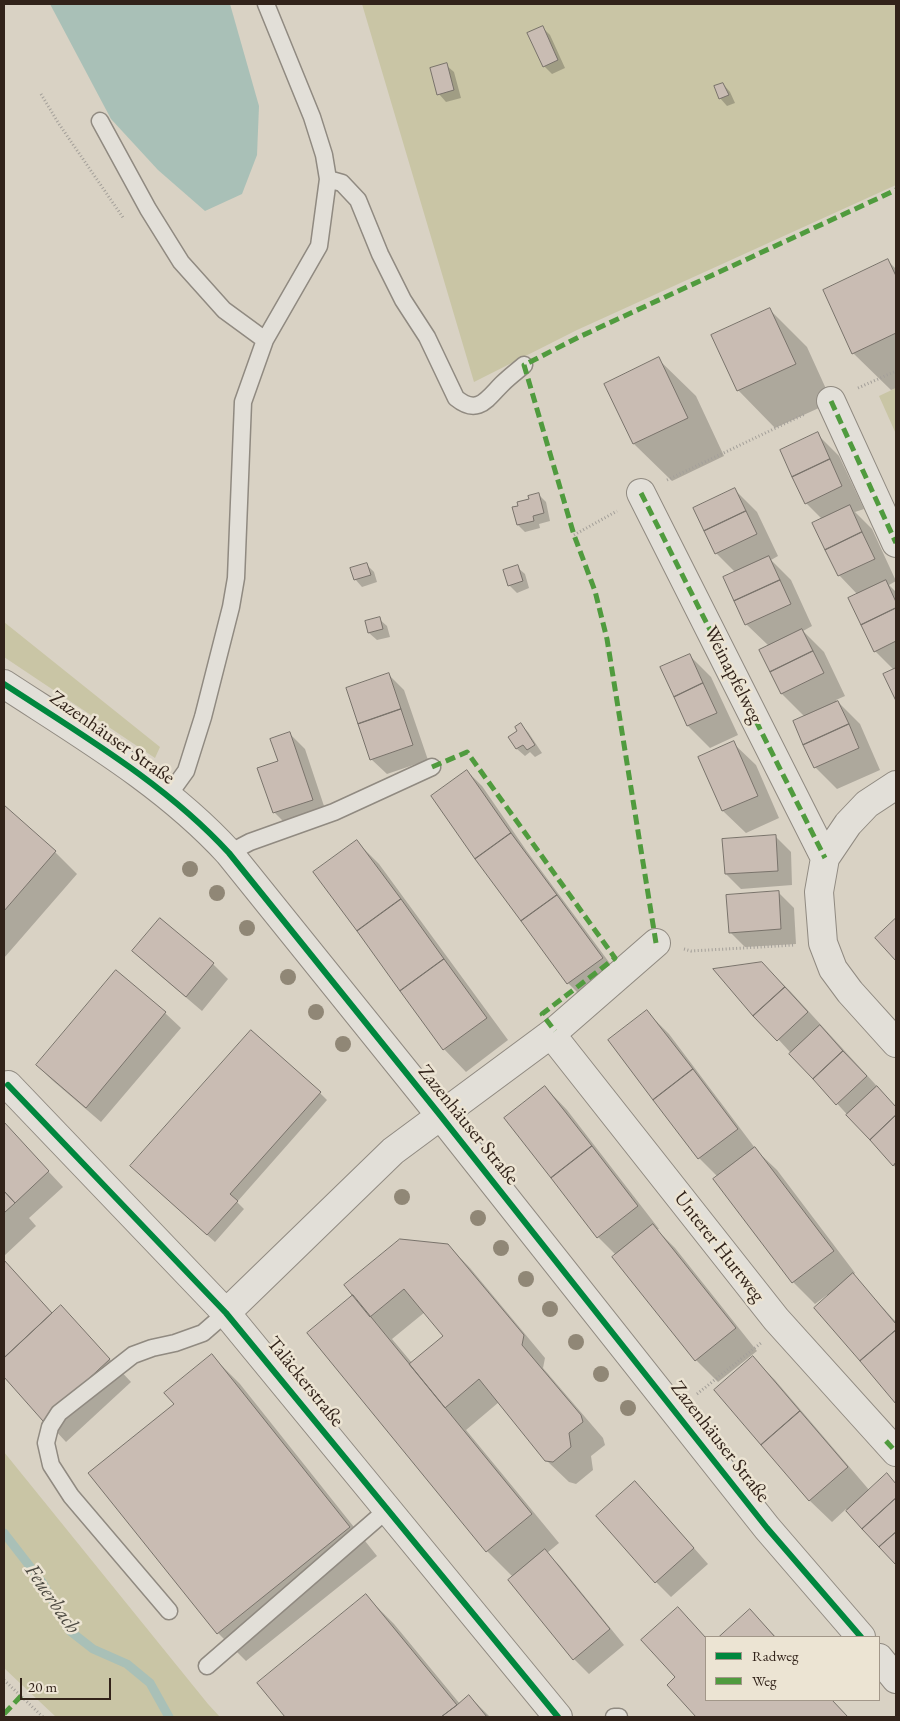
<!DOCTYPE html>
<meta charset="utf-8">
<style>
body{margin:0}
#map{position:relative;width:900px;height:1721px;overflow:hidden;background:#d9d2c4;font-family:"EB Garamond",serif}
canvas{display:block}
.frame{position:absolute;inset:0;border:5px solid #32231a;pointer-events:none}
.legend{position:absolute;left:705px;top:1636px;width:175px;height:65px;box-sizing:border-box;background:#ece4d3;border:1px solid #a29789;margin:0;padding:6px 9px;list-style:none;font-size:15px;color:#32231a}
.legend li{display:flex;align-items:center;gap:10px;height:25px}
.legend b{width:25px;border:1px solid #a29789}
.scale{position:absolute;left:20px;top:1678px;width:91px;height:22px;box-sizing:border-box;border:2px solid #32231a;border-top:0;padding-left:6px;font-size:15px;line-height:18px;white-space:nowrap;color:#32231a;-webkit-text-stroke:4px #ece4d3;paint-order:stroke}
</style>
<div id="map">
<canvas width="900" height="1721"></canvas>
<div class="frame"></div>
<ul class="legend">
<li><b style="height:6px;background:#00873e"></b>Radweg</li>
<li><b style="height:6px;background:#509b3e"></b>Weg</li>
</ul>
<div class="scale">20 m</div>
</div>
<script>
const ctx = document.querySelector('canvas').getContext('2d');
ctx.lineJoin = 'round';
function fill(path, color) {
  ctx.fillStyle = color;
  ctx.fill(path, 'evenodd');
}
function stroke(path, color, width, dash) {
  ctx.strokeStyle = color;
  ctx.lineWidth = width;
  ctx.lineCap = dash ? 'butt' : 'round';
  ctx.setLineDash(dash || []);
  ctx.stroke(path);
}
function write(font, color, halo, rows, align = 'center') {
  ctx.font = font + ' "EB Garamond",serif';
  ctx.lineWidth = 5;
  ctx.setLineDash([]);
  ctx.textBaseline = 'middle';
  ctx.strokeStyle = halo;
  ctx.fillStyle = color;
  for (const [text, x, y, turn = 0] of rows) {
    ctx.save();
    ctx.translate(x, y);
    ctx.rotate((+turn || 0) * Math.PI / 180);
    ctx.textAlign = isNaN(turn) ? turn : align;
    if (halo) ctx.strokeText(text, 0, 0);
    ctx.fillText(text, 0, 0);
    ctx.restore();
  }
}
fill(new Path2D(`
 M362 4H896V185L577 330 474 382Z
 M896 388V434L879 396Z
 M4 622 160 747 155 758 4 657Z
 M4 1452 208 1704 220 1717H56L4 1668Z`), '#c9c5a5');
fill(new Path2D(`
 M50 4H230L259 106 257 155 242 194 205 211 158 170 111 119Z`), '#a9c0b7');
fill(new Path2D(`
 M542 27 550 35 565 68 552 74 544 66Z
 M446 65 454 72 461 98 446 102 439 94Z
 M723 84 730 92 735 103 727 106 720 98Z
 M888 261 896 269V388L891 390 853 353Z
 M769 309 807 347 832 402 775 428 738 390Z
 M658 359 696 396 724 456 672 481 634 444 606 384Z
 M817 434 839 456 864 509 855 512 872 529 896 581 889 585 896 592V699L885 675 894 670 875 651 858 595 839 575 822 519 806 503Z
 M735 490 757 512 778 556 771 560 791 580 812 626 803 631 824 652 845 696 836 700 860 724 880 770 837 789 815 767 805 717 782 694 769 646 746 624 736 573 716 553Z
 M538 494 546 502 550 521 539 524 540 528 525 532 518 525 530 500Z
 M366 564 374 572 377 582 362 587 355 579Z
 M517 567 525 574 529 588 517 593 509 585Z
 M379 619 387 626 390 637 377 640 369 633Z
 M689 655 711 677 738 735 710 748 688 726 662 668Z
 M389 675 404 690 428 760 387 774 371 759Z
 M521 725 528 732 542 753 535 757 530 752 525 756 517 749 510 737 518 732Z
 M290 734 305 749 327 815 289 827 274 812Z
 M733 743 756 765 779 818 746 833 723 811 699 758Z
 M467 771 482 786 526 850 617 973 583 998 568 983 432 796Z
 M4 807 55 852 77 874 4 958Z
 M775 836 791 852 792 885 741 889 726 874Z
 M357 842 379 864 508 1040 466 1072 444 1049Z
 M779 893 794 908 796 944 745 947 730 932Z
 M160 920 213 964 228 979 202 1011 149 966 134 951Z
 M761 963 790 991 896 1107V1168L715 970Z
 M117 972 165 1013 181 1028 101 1122 52 1080 37 1065Z
 M647 1012 669 1034 758 1152 777 1170 855 1273 853 1275 896 1322V1402L815 1308 828 1297 827 1295 815 1304 793 1282 718 1177 699 1158 610 1041Z
 M545 1087 567 1110 659 1229 657 1230 675 1248 757 1351 718 1382 696 1360 616 1255 598 1237Z
 M320 1093 327 1100 237 1202 244 1209 215 1242 139 1174Z
 M4 1124 63 1187 29 1218 36 1226 4 1256Z
 M448 1245 470 1268 545 1358 543 1368 603 1438 605 1445 591 1456 593 1470 576 1484 569 1482 546 1460 499 1402 466 1430 559 1543 547 1553 560 1566 624 1645 589 1674 574 1659 513 1577 487 1551 309 1333ZM425 1312 445 1336 412 1363 392 1339Z
 M4 1260 53 1314 61 1307 131 1382 66 1442 4 1375Z
 M212 1356 240 1384 377 1556 246 1661 218 1633 175 1404Z
 M753 1358 775 1380 870 1491 887 1475 896 1485V1564L846 1509 832 1522 809 1500Z
 M650 1498 708 1564 671 1597 656 1582Z
 M366 1596 394 1624 460 1704 469 1696 490 1717H287L259 1684Z
 M677 1608 706 1638V1700H832L848 1717H697L668 1685 677 1677Z
 M750 1611 776 1637H721Z`), '#0003');
stroke(new Path2D(`
 M4 1533 42 1582 70 1631 93 1649 127 1664 150 1683 169 1717`), '#a9c0b7', 9);
const building = new Path2D(`
 M543 26 558 60 543 67 527 33Z
 M447 63 454 90 437 95 430 68Z
 M723 83 729 95 719 99 714 86Z
 M888 259 896 276V333L852 354 823 290Z
 M770 308 796 364 737 391 711 335Z
 M659 357 688 418 633 444 604 384Z
 M818 432 830 459 792 477 780 450Z
 M830 459 842 486 805 504 792 477Z
 M735 488 746 511 704 531 693 508Z
 M539 493 544 513 533 516 534 521 517 525 512 507 518 506 517 502 529 499 528 496Z
 M850 505 862 532 825 550 812 523Z
 M746 511 757 534 715 554 704 531Z
 M862 532 875 559 838 576 825 550Z
 M769 556 780 580 734 601 723 577Z
 M367 563 371 575 354 580 350 568Z
 M518 565 523 581 508 586 503 570Z
 M780 580 791 604 745 625 734 601Z
 M886 580 896 602V608L861 625 848 598Z
 M896 608V641L874 652 861 625Z
 M380 617 383 629 368 633 365 621Z
 M802 629 813 651 770 672 759 650Z
 M813 651 824 673 781 694 770 672Z
 M690 654 703 683 674 697 660 667Z
 M896 668V701L883 674Z
 M389 673 401 709 358 724 346 688Z
 M703 683 717 713 687 726 674 697Z
 M838 701 849 724 803 745 793 721Z
 M401 709 413 745 370 760 358 724Z
 M521 723 535 745 527 750 523 745 516 749 508 737 517 731 515 727Z
 M849 724 859 748 814 768 803 745Z
 M290 732 313 800 273 813 257 768 278 761 270 739Z
 M734 741 758 796 722 811 698 757Z
 M467 770 511 833 475 859 431 796Z
 M4 805 56 851 4 911Z
 M511 833 557 895 521 921 475 859Z
 M776 835 778 871 725 874 722 839Z
 M357 840 401 899 357 931 313 872Z
 M779 891 781 929 729 933 726 895Z
 M557 895 603 958 567 984 521 921Z
 M401 899 444 959 400 991 357 931Z
 M160 918 214 963 186 997 132 951Z
 M896 918V961L875 938Z
 M444 959 487 1018 443 1050 400 991Z
 M762 962 785 987 753 1016 713 969Z
 M116 970 166 1012 86 1108 36 1065Z
 M785 987 808 1012 777 1041 753 1016Z
 M647 1010 693 1069 653 1100 608 1040Z
 M820 1025 843 1051 813 1079 789 1054Z
 M251 1030 321 1092 230 1194 238 1201 207 1235 130 1166Z
 M843 1051 867 1076 836 1105 813 1079Z
 M693 1069 738 1129 698 1159 653 1100Z
 M545 1086 592 1146 551 1178 504 1118Z
 M877 1086 896 1107V1115L870 1140 846 1115Z
 M896 1115V1162L893 1166 870 1140Z
 M4 1122 49 1171 15 1203 4 1191Z
 M592 1146 638 1206 597 1238 551 1178Z
 M755 1147 834 1251 792 1283 713 1179Z
 M4 1191 15 1203 4 1213Z
 M653 1224 736 1328 695 1361 612 1257Z
 M400 1239 448 1244 524 1335 522 1345 581 1415 583 1422 569 1433 571 1447 553 1462 545 1461 479 1379 445 1408 409 1364 443 1336 404 1289 370 1317 344 1285Z
 M4 1260 52 1313 4 1358Z
 M853 1273 896 1324V1330L860 1361 814 1308Z
 M353 1295 532 1514 486 1552 307 1333Z
 M61 1305 110 1359 43 1421 4 1377V1358Z
 M896 1330V1404L860 1361Z
 M212 1354 350 1527 217 1634 88 1473 174 1404 164 1393Z
 M753 1356 800 1411 761 1445 714 1390Z
 M800 1411 848 1467 809 1501 761 1445Z
 M887 1473 896 1484V1498L862 1529 846 1511Z
 M635 1481 694 1548 655 1583 596 1516Z
 M896 1498V1532L879 1547 862 1529Z
 M896 1532V1565L879 1547Z
 M545 1549 610 1629 573 1660 508 1580Z
 M366 1594 457 1705 441 1717H285L257 1683Z
 M678 1607 706 1638V1700H832L848 1717H696L667 1685 675 1677 641 1640Z
 M750 1609 775 1637H719Z
 M469 1695 487 1717H441L457 1705Z`);
fill(building, '#c9bcb3');
stroke(building, '#79736b', 1);
const service = new Path2D(`
 M100 121 148 209 181 262 224 310 265 340
 M328 179 342 183 358 200 380 254 403 300 427 337 456 398C478 416 487 399 502 384 509 377 517 371 524 365
 M168 796 186 771 203 717 231 607 236 578 243 402 265 340 319 246 328 179 324 155 312 117 266 4
 M229 853 250 842 334 812 432 767
 M169 1611 71 1496 51 1465 46 1443 50 1427 59 1413 133 1355 152 1348 175 1343 203 1333 226 1313
 M207 1666 388 1509
 M614 1717H619`);
const minor = new Path2D(`
 M831 401 896 543
 M641 493 825 858
 M4 684C82 735 166 784 229 853L440 1115 767 1528 861 1637
 M896 785 867 804 848 824 825 858 819 892 823 943 833 969 850 992 896 1043
 M551 1034 776 1319 896 1452
 M8 1085 226 1313 558 1717
 M226 1313 393 1151 555 1031 656 943
 M879 1658 896 1679`);
stroke(service, '#908a81', 19);
stroke(minor, '#908a81', 30);
stroke(new Path2D(`
 M41 94 59 124 124 219
 M858 388 896 371
 M667 480 805 414
 M574 535 617 511
 M684 949 691 951 795 945
 M697 1394 761 1343
 M4 1680 43 1717`), '#a39f99', 3, [1, 2.5]);
stroke(service, '#e2dfd8', 16);
stroke(minor, '#e2dfd8', 28);
stroke(new Path2D(`
 M831 401 896 543
 M641 493 825 858
 M432 767 467 752 615 958 542 1014 555 1031
 M656 943 607 639 595 591 574 535 524 365 579 337 896 190
 M886 1441 896 1452
 M4 1714 21 1696`), '#509b3e', 5, [10, 5]);
stroke(new Path2D(`
 M4 684C82 735 166 784 229 853L440 1115 767 1528 861 1637
 M8 1085 226 1313 558 1717`), '#00873e', 6);
ctx.fillStyle = '#908776';
for (const [x, y] of [
 [190,869],
 [217,893],
 [247,928],
 [288,977],
 [316,1012],
 [343,1044],
 [402,1197],
 [478,1218],
 [501,1248],
 [526,1279],
 [550,1309],
 [576,1342],
 [601,1374],
 [628,1408]
]) {
  ctx.beginPath();
  ctx.arc(x, y, 8, 0, 2 * Math.PI);
  ctx.fill();
}
write('20px', '#32231a', '#ece4d3', [
 ["Weinapfelweg",733,675,63],
 ["Zazenhäuser Straße",112,738,35],
 ["Zazenhäuser Straße",468,1125,51],
 ["Unterer Hurtweg",719,1247,52],
 ["Taläckerstraße",305,1382,51],
 ["Zazenhäuser Straße",720,1442,52]
]);
write('italic 21px', '#4b4840', '#ece4d3', [
 ["Feuerbach",52,1599,55]
]);
</script>
